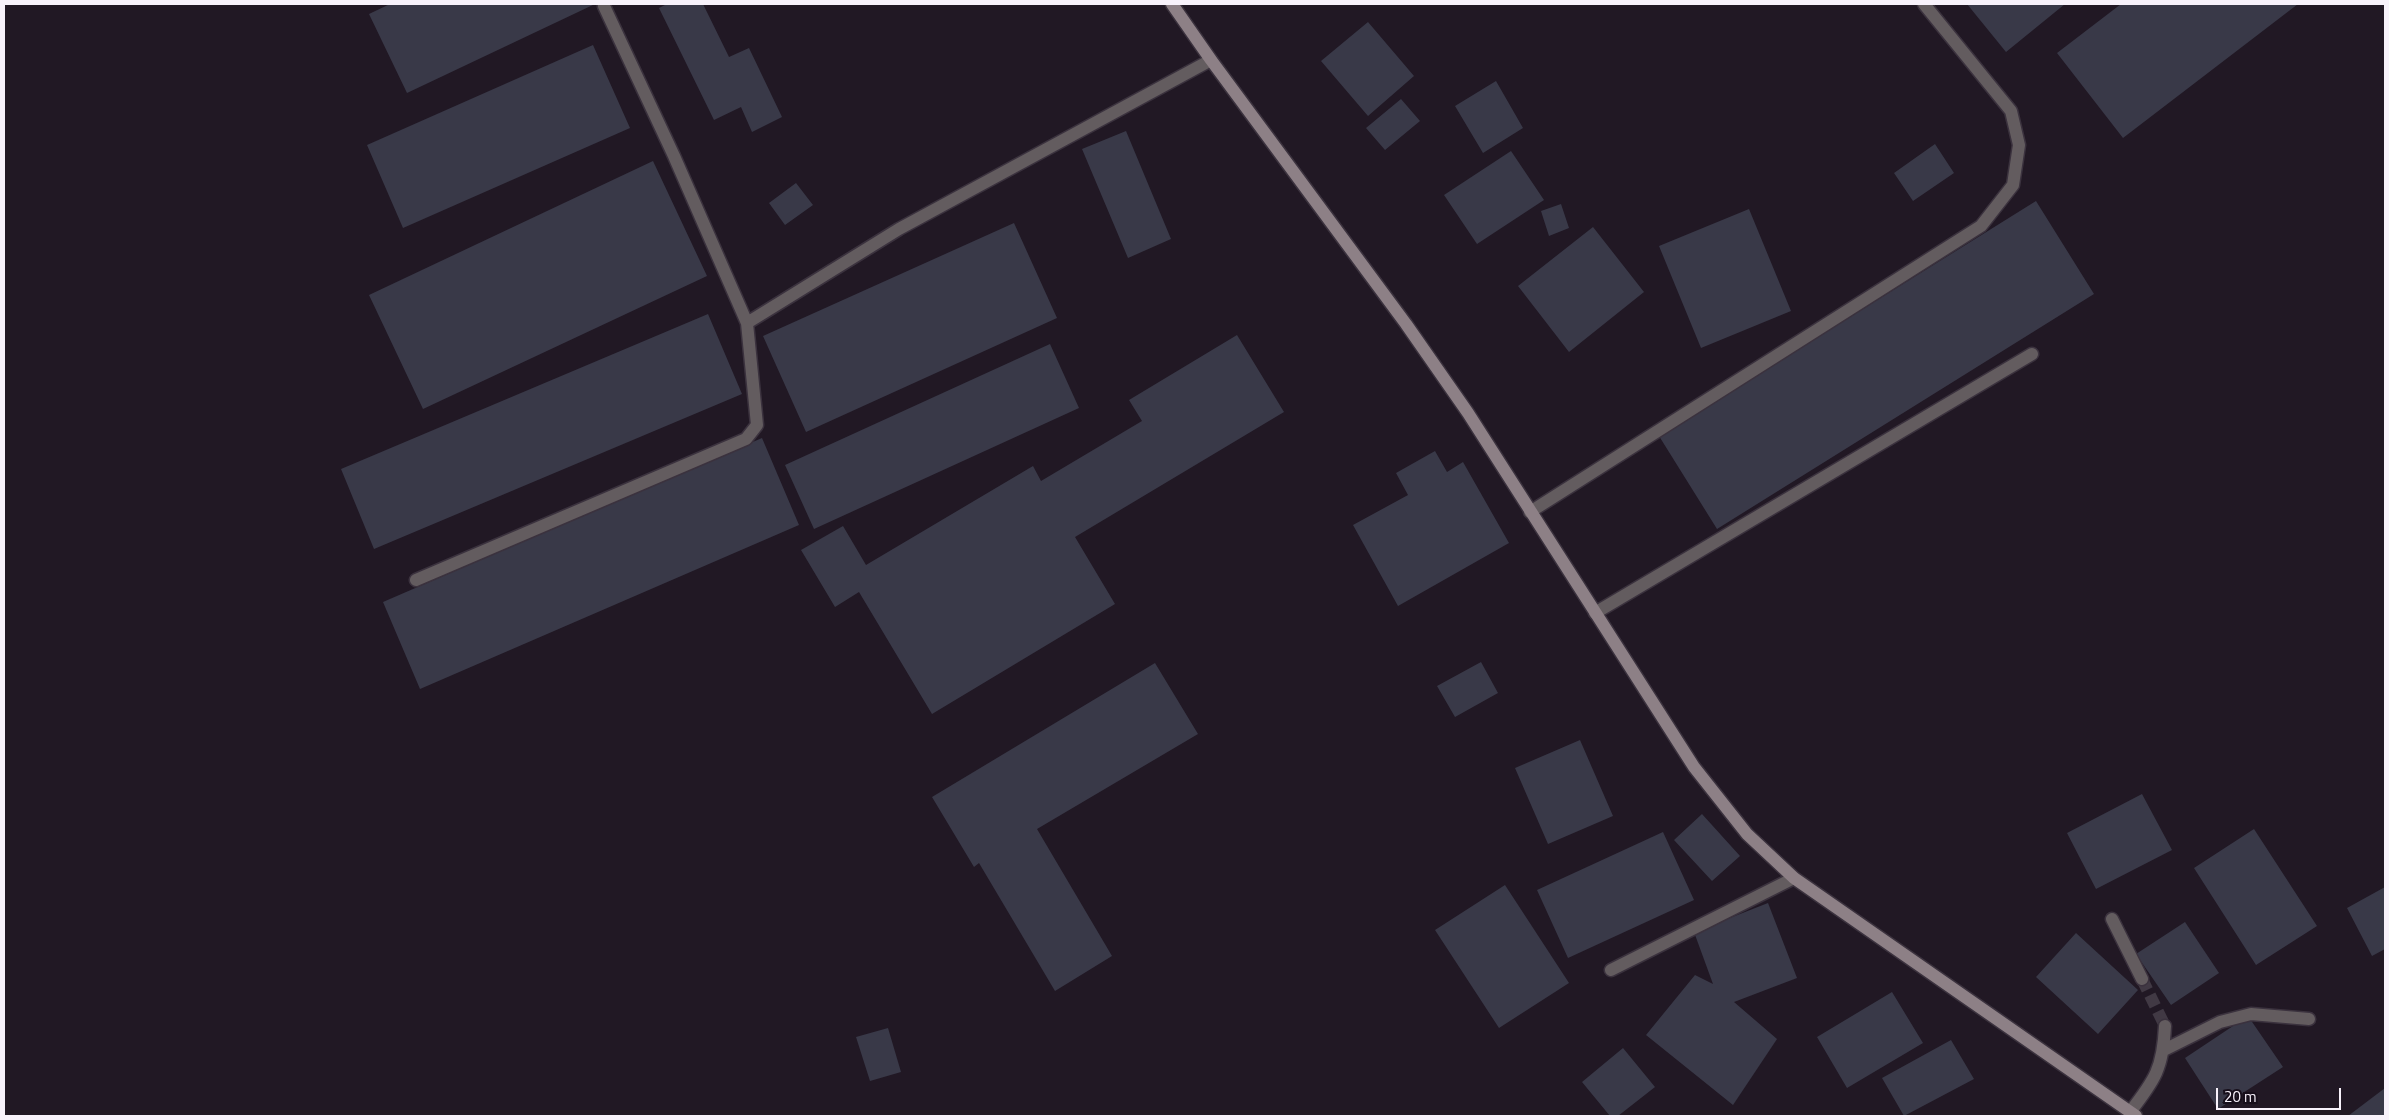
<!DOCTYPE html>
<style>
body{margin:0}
#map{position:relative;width:2389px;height:1120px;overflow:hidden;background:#211824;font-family:"Titillium Web",sans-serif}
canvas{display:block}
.frame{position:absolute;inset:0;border:5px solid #f8f2fb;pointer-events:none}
.scale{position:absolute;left:2216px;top:1088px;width:125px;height:22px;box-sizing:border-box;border:2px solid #f8f2fb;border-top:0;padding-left:6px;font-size:15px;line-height:18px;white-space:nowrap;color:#f8f2fb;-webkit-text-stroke:4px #170f1b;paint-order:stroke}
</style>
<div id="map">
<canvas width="2389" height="1120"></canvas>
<div class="frame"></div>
<div class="scale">20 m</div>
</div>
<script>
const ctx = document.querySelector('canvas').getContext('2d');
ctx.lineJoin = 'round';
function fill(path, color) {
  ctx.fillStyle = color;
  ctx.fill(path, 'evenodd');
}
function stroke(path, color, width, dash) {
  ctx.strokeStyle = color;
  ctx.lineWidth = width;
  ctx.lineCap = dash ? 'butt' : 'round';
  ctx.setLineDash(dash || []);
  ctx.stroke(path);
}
fill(new Path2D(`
 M390 4H595L407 93 369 14Z
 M667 4H703L729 57 749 48 782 117 752 132 741 107 714 120 659 8Z
 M1967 4H2065L2006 52Z
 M2121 4H2298L2123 138 2057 53Z
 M1368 22 1414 76 1368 116 1321 61Z
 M593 45 630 128 403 228 367 145Z
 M1496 81 1523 128 1483 153 1455 106Z
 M1401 99 1420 121 1385 150 1366 128Z
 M1126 131 1171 239 1128 258 1082 149Z
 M1935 144 1954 173 1913 201 1894 173Z
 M1511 151 1544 200 1477 244 1444 195Z
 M653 161 707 276 423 409 369 295Z
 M796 183 813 205 785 225 769 203Z
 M2036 201 2094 294 1717 529 1659 436Z
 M1561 204 1569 228 1549 236 1541 211Z
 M1749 209 1791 311 1701 348 1659 246Z
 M1014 223 1057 318 806 432 763 336Z
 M1593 227 1644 292 1569 352 1518 286Z
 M708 314 742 394 374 549 341 469Z
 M1237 335 1284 412 1075 537 1115 604 932 714 859 592 835 607 801 550 843 526 866 565 1033 466 1041 481 1142 421 1129 400Z
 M1050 344 1079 408 814 529 785 465Z
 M762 438 799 525 420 689 383 602Z
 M1435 451 1447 472 1463 462 1509 543 1398 606 1353 525 1408 495 1396 473Z
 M1481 662 1498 693 1455 717 1437 686Z
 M1155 663 1198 734 1037 829 1112 956 1055 991 979 863 974 867 932 797Z
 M1580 740 1613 816 1548 844 1515 768Z
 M2142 794 2172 850 2096 889 2067 833Z
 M1702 814 1740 856 1712 881 1674 840Z
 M2254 829 2317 926 2256 965 2194 868Z
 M1663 832 1694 900 1568 958 1537 890Z
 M1505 885 1569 983 1499 1028 1435 930Z
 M2385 887V949L2372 956 2347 908Z
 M1768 903 1797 978 1734 1002 1777 1039 1733 1105 1646 1035 1695 975 1713 984 1694 932Z
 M2185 922 2219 973 2171 1005 2136 954Z
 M2076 933 2138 990 2098 1034 2036 977Z
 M1892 992 1923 1043 1847 1088 1817 1037Z
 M2248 1016 2283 1067 2218 1109 2185 1058Z
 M888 1028 901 1072 870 1081 856 1037Z
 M1951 1040 1974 1079 1904 1116 1882 1078Z
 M1623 1048 1655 1087 1618 1116H1610L1582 1082Z
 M2385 1088V1116H2348Z`), '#393948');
stroke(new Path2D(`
 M2142 979 2165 1026`), '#413944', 12, [12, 6]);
const lane = new Path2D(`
 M747 323 899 229 1211 60
 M1530 512 1981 226 2013 185 2019 145 2011 111 1924 4
 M416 580 746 439 757 425 747 323 674 156 604 6
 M1611 970 1794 878`);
const street = new Path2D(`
 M1595 613 2032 354
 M2112 919 2142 979
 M2164 1050 2220 1022 2251 1014 2309 1019
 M2130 1112C2155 1080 2163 1068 2165 1026`);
const secondary = new Path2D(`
 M1172 4 1211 60 1406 324 1468 413 1694 767 1747 834 1794 878 2136 1116`);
stroke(lane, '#3b323e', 15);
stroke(street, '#3b323e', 15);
stroke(secondary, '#3b323e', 15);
stroke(lane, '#635c5f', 12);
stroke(street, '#635c5f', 12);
stroke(secondary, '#8d8086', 12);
</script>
